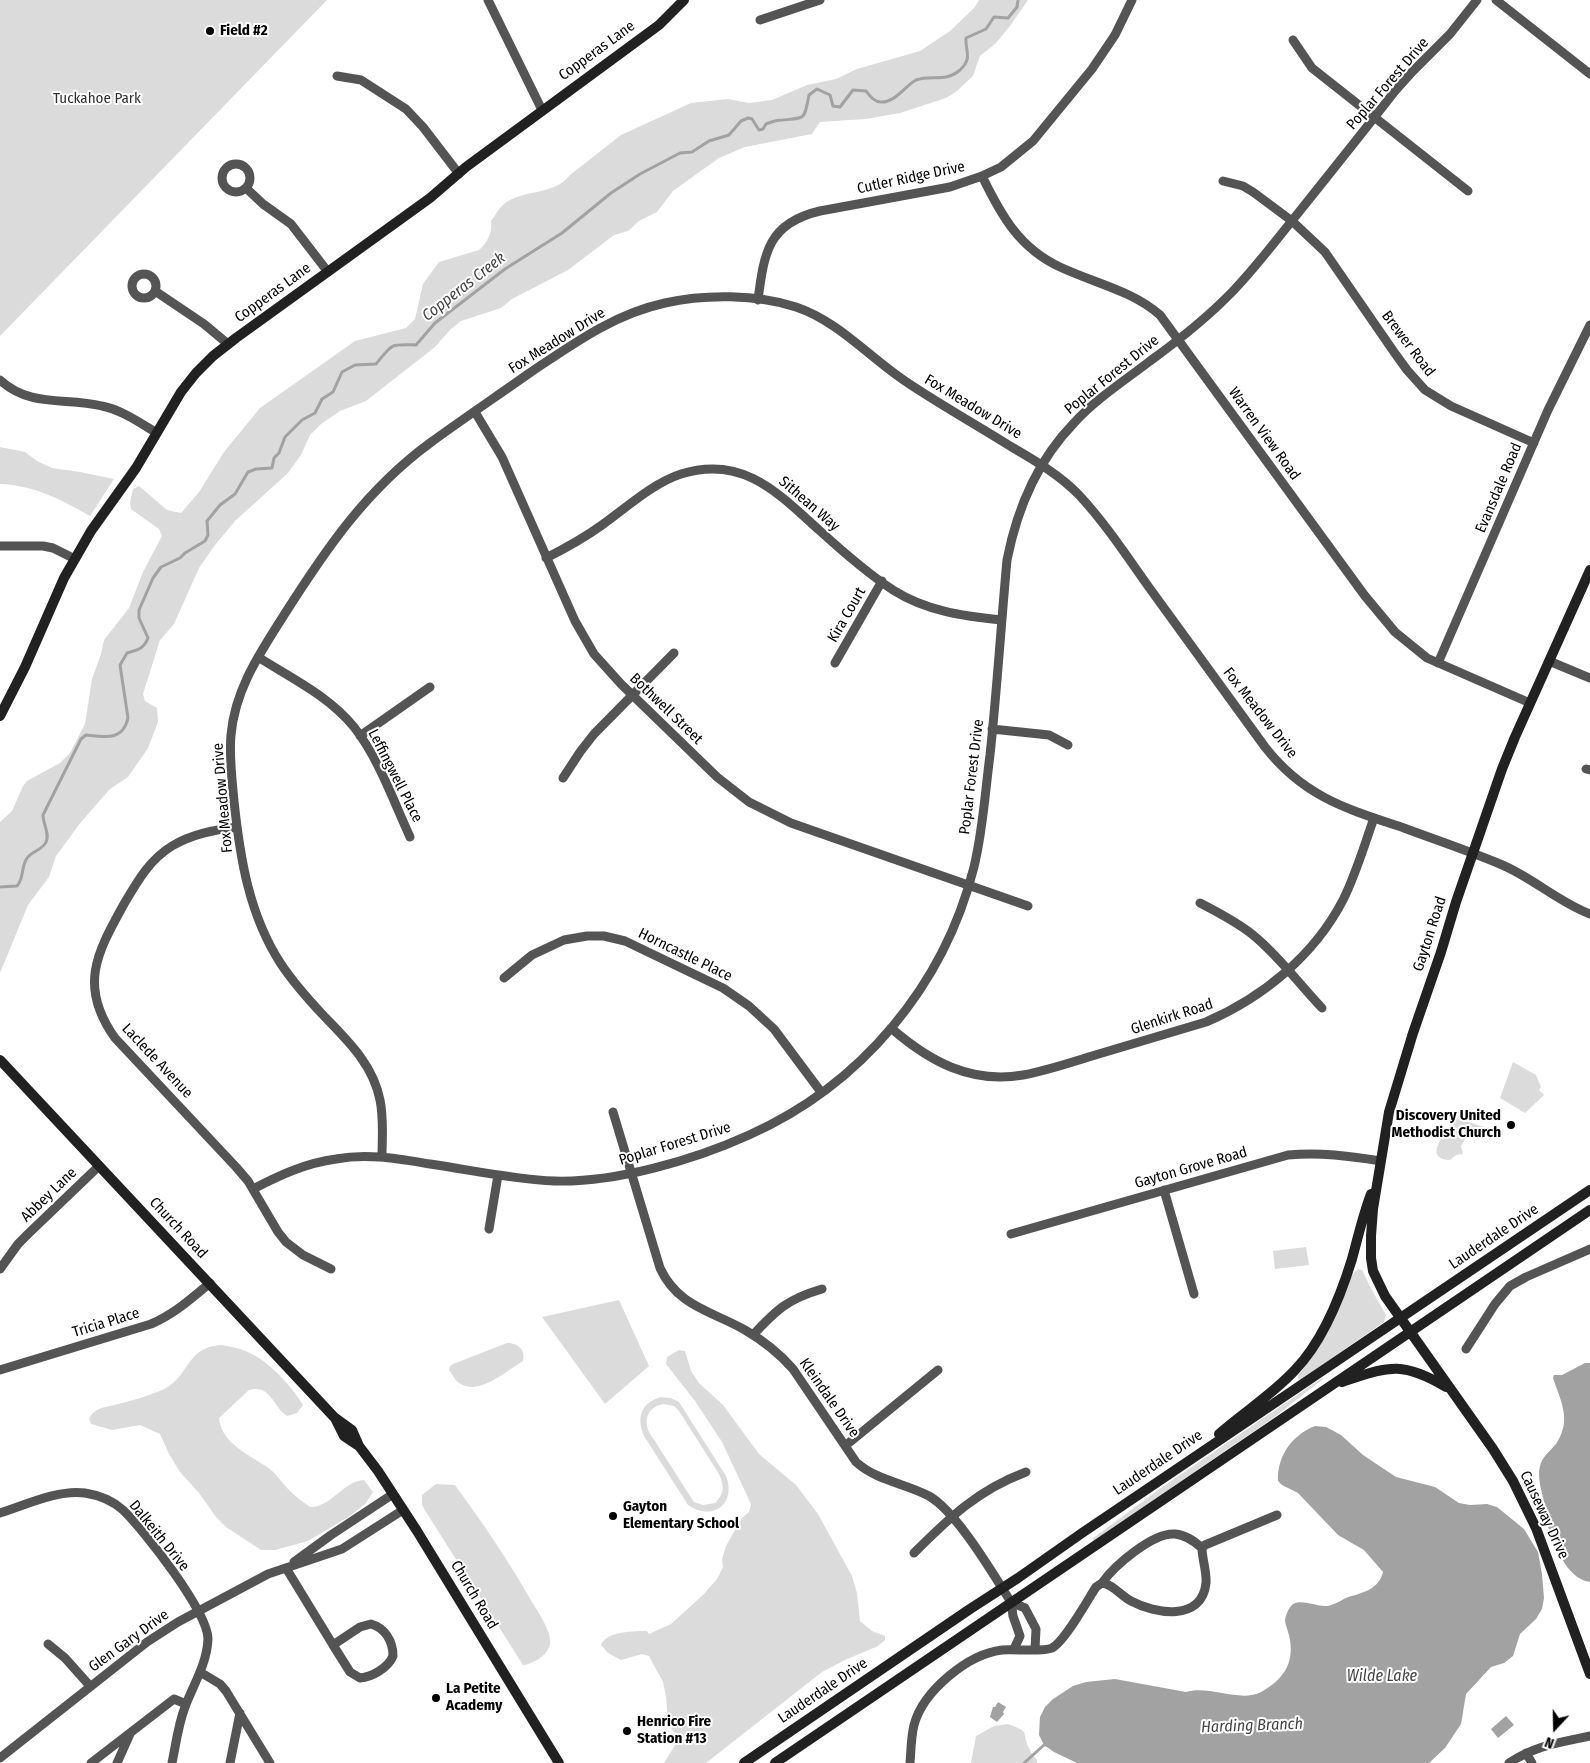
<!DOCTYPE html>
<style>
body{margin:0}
#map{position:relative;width:1590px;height:1763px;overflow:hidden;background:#fff;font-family:"Fira Sans Condensed",sans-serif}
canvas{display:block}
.north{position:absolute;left:1530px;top:1703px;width:50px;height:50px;-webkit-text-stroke:4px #fff;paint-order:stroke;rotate:201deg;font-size:14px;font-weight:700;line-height:20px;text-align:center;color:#000}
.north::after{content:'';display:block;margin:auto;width:18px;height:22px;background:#000;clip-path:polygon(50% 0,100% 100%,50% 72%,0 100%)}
</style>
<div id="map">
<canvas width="1590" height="1763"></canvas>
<div class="north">N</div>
</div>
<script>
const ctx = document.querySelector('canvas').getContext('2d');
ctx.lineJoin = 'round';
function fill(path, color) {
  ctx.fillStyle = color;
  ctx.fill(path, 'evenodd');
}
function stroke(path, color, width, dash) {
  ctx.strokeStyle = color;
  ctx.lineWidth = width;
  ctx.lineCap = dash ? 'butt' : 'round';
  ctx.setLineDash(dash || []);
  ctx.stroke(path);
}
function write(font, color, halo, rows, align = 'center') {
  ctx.font = font + ' "Fira Sans Condensed",sans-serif';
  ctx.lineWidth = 4;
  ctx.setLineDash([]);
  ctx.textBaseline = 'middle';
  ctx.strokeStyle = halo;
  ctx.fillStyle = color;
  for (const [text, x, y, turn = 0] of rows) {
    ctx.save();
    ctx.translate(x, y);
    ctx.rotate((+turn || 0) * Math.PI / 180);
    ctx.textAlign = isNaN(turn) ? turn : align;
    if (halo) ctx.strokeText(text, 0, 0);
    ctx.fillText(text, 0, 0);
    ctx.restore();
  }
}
fill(new Path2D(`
 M0 0H327L0 336Z
 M979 0H1028L1010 26 996 43 980 56 973 76 957 91 946 98 900 113 866 119 820 122 812 134 745 147 719 158 673 191 657 212 639 221 628 231 614 235 568 270 512 299 501 308 461 321 450 330 435 347 366 401 340 411 321 424 310 435 301 455 288 473 235 521 215 545 199 568 174 624 160 640 143 694 145 701 157 708 158 722 148 748 128 777 110 789 81 822 56 856 49 877 28 905 0 973V822L12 811 23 786 27 781 60 763 70 753 85 724 92 679 101 654 104 640 129 608 143 572 162 536 159 529 131 509 130 503 133 489 139 486 167 510 181 513 199 492 224 452 260 408 355 341 406 328 415 319 423 284 439 262 479 250C487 243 493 232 491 221 495 216 498 209 503 205 522 188 553 197 570 175L621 135 691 103 728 99 749 103 772 100 807 85 836 79 857 69 920 51 950 31 975 7Z
 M0 447 25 452 37 461 52 468 80 472 114 479 90 516C62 500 34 485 0 484Z
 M1513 1062 1536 1075 1541 1087 1539 1090 1544 1095 1525 1113 1500 1098Z
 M1456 1118 1487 1128 1484 1133 1467 1136 1461 1146 1463 1154 1456 1155 1450 1160C1420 1159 1449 1128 1456 1118Z
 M1306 1247 1309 1265 1275 1269 1273 1251Z
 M1358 1269 1362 1270 1372 1290 1386 1315 1384 1322 1300 1380 1298 1379V1375C1319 1352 1332 1324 1344 1295 1348 1287 1350 1273 1358 1269Z
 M619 1300 649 1366 605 1404 542 1317Z
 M507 1343C518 1343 526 1350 523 1361 506 1371 478 1397 459 1383 455 1380 452 1374 449 1370L450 1366 453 1364Z
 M221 1345C227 1346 234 1347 240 1349 266 1357 289 1383 303 1405L297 1413 287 1416C273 1407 271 1384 249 1390L219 1418C221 1444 252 1456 270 1469 277 1475 282 1483 289 1490 295 1496 303 1502 310 1507 332 1507 343 1481 364 1480L373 1492 366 1503 350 1516 308 1541 275 1550H261L226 1527 216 1517 199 1493 180 1472 169 1454 160 1434 140 1425 112 1430 91 1424 89 1419C90 1417 91 1415 93 1413 99 1407 111 1406 118 1404 131 1401 155 1394 166 1388 190 1374 187 1347 221 1345Z
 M679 1350 685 1351 691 1371 699 1383 723 1405 759 1454 796 1485 818 1514 852 1576 857 1593 860 1621 872 1631 885 1636V1640L878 1646 845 1660 822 1672 706 1763H664L677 1742 674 1732 668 1724 666 1696 663 1682 649 1656 642 1654 621 1660 608 1653 601 1645C606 1631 635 1631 647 1631L649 1634 671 1624 704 1594 717 1579 723 1567 722 1559 726 1546 742 1518 749 1512 751 1504 722 1442 695 1401 666 1364 667 1357Z
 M1322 1378 1323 1379 1276 1416 1094 1541 1092 1539 1158 1490Z
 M661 1397 671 1398 679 1402 726 1476C737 1504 712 1522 688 1505L644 1436C636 1417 641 1403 661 1397ZM663 1404 674 1406 679 1411 719 1474C724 1485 725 1494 715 1503L703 1505 694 1502 649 1432C643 1418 649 1407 663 1404Z
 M436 1484 455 1485 457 1488C483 1523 507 1559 529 1597 536 1609 547 1624 550 1638 553 1652 535 1664 523 1665L426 1512 422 1505V1495Z
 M1008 1724C1033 1733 1020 1732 1030 1750 1031 1753 1035 1757 1037 1760V1763H971L976 1736 994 1726Z`), '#dbdbdb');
fill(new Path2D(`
 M1585 1363H1590V1582C1565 1578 1555 1544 1547 1524L1548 1520 1546 1516C1546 1500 1536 1482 1540 1466 1542 1457 1550 1451 1556 1444 1572 1420 1561 1402 1553 1378L1554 1375H1562Z
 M1315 1426 1326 1427 1341 1435 1363 1455 1396 1477 1435 1487 1459 1503 1470 1505 1487 1504 1497 1507 1524 1529 1538 1552 1542 1574 1544 1598 1542 1609 1536 1619 1520 1634 1513 1656 1504 1663 1491 1667 1466 1694 1461 1724 1445 1748 1429 1763H1077L1054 1752 1044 1745 1039 1735 1040 1717 1045 1707 1053 1699 1073 1686 1086 1682 1115 1679 1186 1692C1210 1685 1240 1703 1261 1692 1283 1680 1294 1664 1290 1640 1289 1633 1286 1627 1285 1621 1285 1616 1289 1607 1293 1604 1302 1599 1317 1607 1327 1606 1335 1605 1341 1600 1348 1597 1363 1593 1379 1589 1383 1572L1364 1550 1338 1535 1298 1493 1282 1485 1278 1481C1277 1456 1292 1435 1315 1426Z
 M998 1702 1006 1707 1003 1712 1004 1714 997 1722 990 1717 993 1707H995Z
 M1506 1716 1514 1725 1498 1738 1491 1729Z`), '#a2a2a2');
stroke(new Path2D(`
 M0 887 17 886C24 878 21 869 26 860 30 851 42 851 46 842 50 834 43 824 43 815L81 739 86 735C105 737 123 741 128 718L120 665 127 653C137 650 144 649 148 638L139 618V610L153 578 161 567 180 558 185 553 205 541 208 535 207 521 220 505 235 494 248 472 256 469 272 468 274 458 279 453 285 437 302 420 315 413 322 399 333 392 342 372 355 365 376 364C393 343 390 344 416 345L435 323 505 269 562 233 611 193 640 174 680 153 692 152 709 141 729 135 741 121 748 118 752 119 759 130 763 129 766 124C771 122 777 120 782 120 806 118 804 120 809 95L817 89 830 95 833 106 840 107 853 90 866 91C870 96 874 102 881 102 895 103 906 85 916 80 931 74 945 83 960 70 973 58 965 51 966 38L986 29 994 17 1008 18 1017 7 1018 0
 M1024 1763 1044 1745H1046`), '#a2a2a2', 3);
stroke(new Path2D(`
 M488 0 542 110
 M1496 0 1590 74
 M760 20 820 0
 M1293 40 1312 68 1468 191
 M337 76 361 80 406 109 423 127 459 174
 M222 178a14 14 0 1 1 28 0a14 14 0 1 1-28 0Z
 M982 176C1001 215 1019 248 1060 267 1094 283 1131 290 1160 315L1365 596 1395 632 1427 658 1530 703
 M1223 181 1243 186 1253 192 1292 221 1325 252 1394 352 1407 370 1425 390 1451 406 1534 443
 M246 188 263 204 291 224 328 272
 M132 286a12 12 0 1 1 24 0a12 12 0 1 1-24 0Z
 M155 291 204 324 228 344
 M758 300C764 253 768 223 820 211L950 187 982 176 1001 167 1033 141 1092 69 1115 35 1132 0
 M0 380C31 408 65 397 102 406 122 410 140 423 157 433
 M475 412 502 457 575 621 594 654 621 684 717 777 749 802 791 823 1028 906
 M0 546H43L53 548 75 559
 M546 558C566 548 584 538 602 525 626 508 653 483 681 474 743 455 778 493 819 530 842 551 867 573 893 590 926 611 963 616 1001 620
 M258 657C291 678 329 696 354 727 379 759 393 800 410 837
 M1549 661 1590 678
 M835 663 882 581
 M1438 663 1548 410 1590 325
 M992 729 1049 735 1068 745
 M360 736 430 687
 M1586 769 1590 770
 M563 778 580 752 594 734 674 653
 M237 827C214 830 192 834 172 846 149 860 137 882 124 904 97 953 78 986 115 1038L236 1167 248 1181 278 1232 286 1242 303 1255 331 1269
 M1200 903C1219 913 1237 922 1253 935 1279 956 1299 984 1322 1008
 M504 978 532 955 564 940 587 936H604L625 941 723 988 749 1006 774 1029 821 1092
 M891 1028C929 1061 970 1084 1023 1075 1046 1071 1069 1063 1092 1056 1130 1045 1168 1033 1206 1022 1262 998 1314 956 1343 900 1356 874 1364 846 1374 818
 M613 1112 660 1268C678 1307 712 1311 745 1330 764 1341 779 1353 793 1369L856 1462C877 1481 905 1483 929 1496 957 1512 993 1574 1011 1602L1013 1616 1020 1636 1014 1649
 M382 1157C382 1138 384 1119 380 1100 373 1064 347 1040 323 1015 308 999 293 982 281 964 249 915 240 858 234 801 232 779 229 757 231 735 235 689 260 653 284 615 326 549 366 490 430 443 463 419 497 396 531 372 573 344 614 314 665 303 704 294 757 294 796 307 838 321 869 357 905 381 939 404 975 424 1010 446 1034 460 1060 475 1079 495 1105 523 1126 555 1148 586 1187 640 1226 693 1265 747 1304 797 1347 809 1404 828 1436 840 1469 851 1500 864 1532 877 1558 902 1590 914
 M253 1189C280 1175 306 1163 336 1159 368 1153 399 1159 430 1164 471 1170 512 1179 554 1181 615 1183 694 1160 749 1135 861 1085 944 986 974 867 983 830 985 793 990 755 997 690 1001 625 1007 560 1017 509 1037 461 1074 423 1096 399 1124 381 1150 361 1179 340 1208 317 1233 291 1257 266 1277 239 1299 212 1331 172 1363 132 1395 91L1412 72 1450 34 1477 0
 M1164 1190 1194 1294
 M489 1229 498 1175
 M1011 1234 1288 1155C1320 1152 1349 1156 1381 1161
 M0 1269 18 1244 29 1233 99 1166
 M753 1335C777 1309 788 1299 822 1289
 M1466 1349 1495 1304 1510 1286 1526 1277 1590 1249
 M0 1370 151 1324C174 1314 191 1299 210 1283
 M845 1446 938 1370
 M0 1513C25 1505 59 1489 85 1493 98 1495 113 1501 123 1510 144 1530 208 1612 208 1639 207 1664 193 1685 185 1707 178 1725 176 1744 172 1763
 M914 1553C950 1517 978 1490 1026 1472
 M294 1562 331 1535 393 1494
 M286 1568 333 1645
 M1102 1583C1114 1566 1153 1532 1175 1534 1186 1535 1194 1541 1202 1548
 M1011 1602 1025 1608 1036 1629 1035 1649
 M371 1624C385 1628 393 1641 393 1656 388 1668 372 1677 360 1678L350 1672 333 1645 360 1627Z
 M48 1644 65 1658 90 1686
 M200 1672 220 1684 226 1691 270 1763
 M1526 1753 1532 1763
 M0 1758 147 1642 178 1622 268 1574 342 1549 403 1510
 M91 1763 174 1699 186 1704
 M117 1763 130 1734
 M230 1763 240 1713
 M910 1763C911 1751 911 1737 914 1725 923 1691 968 1654 1002 1650 1014 1649 1044 1652 1052 1648 1065 1641 1087 1601 1096 1587L1102 1583C1113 1584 1121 1596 1131 1601 1155 1614 1202 1622 1206 1583 1207 1572 1202 1559 1202 1548L1205 1545 1277 1515
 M1509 1763C1536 1745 1559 1743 1590 1736`), '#545454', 9);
stroke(new Path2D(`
 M1590 570 1515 737 1502 769 1456 902 1441 952 1413 1033 1389 1112 1373 1209 1371 1236V1258L1373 1271 1385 1296 1493 1449 1513 1481 1536 1528 1590 1674
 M0 716 25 667 64 578 91 531 136 468 181 392 196 373 213 356 236 338 430 198 466 167 659 25 684 0
 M0 1060 334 1417 352 1430 359 1446 378 1471 417 1531 559 1763
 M1342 1382C1388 1367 1401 1360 1446 1387
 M335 1418 344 1436 359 1446
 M1219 1434C1244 1412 1273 1394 1295 1370 1323 1341 1340 1298 1352 1259 1358 1237 1363 1215 1371 1194
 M744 1763 970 1609 1018 1578 1082 1533 1590 1190
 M775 1763 1590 1210`), '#212121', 10);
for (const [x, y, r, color] of [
 [210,31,5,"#000"],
 [1511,1125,5,"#000"],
 [613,1516,5,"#000"],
 [436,1698,5,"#000"],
 [627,1731,5,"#000"]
]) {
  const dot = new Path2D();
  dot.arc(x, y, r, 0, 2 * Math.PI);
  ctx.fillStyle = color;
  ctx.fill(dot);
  stroke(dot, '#fff', 2);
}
write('bold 15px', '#000', '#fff', [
 ["Field #2",220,31],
 ["Discovery United",1501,1116,"right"],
 ["Methodist Church",1501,1133,"right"],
 ["Gayton",623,1507],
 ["Elementary School",623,1524],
 ["La Petite",446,1689],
 ["Academy",446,1706],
 ["Henrico Fire",637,1722],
 ["Station #13",637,1739]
], 'left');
write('15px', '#000', '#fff', [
 ["Copperas Lane",597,51,-36],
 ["Poplar Forest Drive",1388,84,-49],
 ["Cutler Ridge Drive",911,178,-12],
 ["Copperas Lane",273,293,-36],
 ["Fox Meadow Drive",557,341,-32],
 ["Brewer Road",1408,344,53],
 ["Poplar Forest Drive",1112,375,-39],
 ["Fox Meadow Drive",973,407,31],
 ["Warren View Road",1264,434,54],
 ["Evansdale Road",1499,488,-67],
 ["Sithean Way",809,504,41],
 ["Kira Court",847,615,-60],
 ["Bothwell Street",666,709,44],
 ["Fox Meadow Drive",1260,713,52],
 ["Leffingwell Place",395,776,63],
 ["Poplar Forest Drive",972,777,-83],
 ["Fox Meadow Drive",223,798,-95],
 ["Gayton Road",1430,934,-72],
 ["Horncastle Place",685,955,26],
 ["Glenkirk Road",1172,1017,-18],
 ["Laclede Avenue",157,1061,47],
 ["Poplar Forest Drive",675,1144,-17],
 ["Gayton Grove Road",1191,1168,-16],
 ["Abbey Lane",49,1195,-44],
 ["Church Road",178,1228,47],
 ["Lauderdale Drive",1494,1237,-34],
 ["Tricia Place",106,1323,-17],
 ["Kleindale Drive",829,1398,55],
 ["Lauderdale Drive",1158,1463,-34],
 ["Causeway Drive",1544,1515,65],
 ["Dalkeith Drive",159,1536,51],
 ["Church Road",474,1595,59],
 ["Glen Gary Drive",129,1641,-36],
 ["Lauderdale Drive",823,1691,-34]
]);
write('15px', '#323232', '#fff', [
 ["Tuckahoe Park",97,99]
]);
write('italic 16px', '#434343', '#fff', [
 ["Copperas Creek",464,287,-38],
 ["Wilde Lake",1382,1677],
 ["Harding Branch",1252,1726,-2]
]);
</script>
